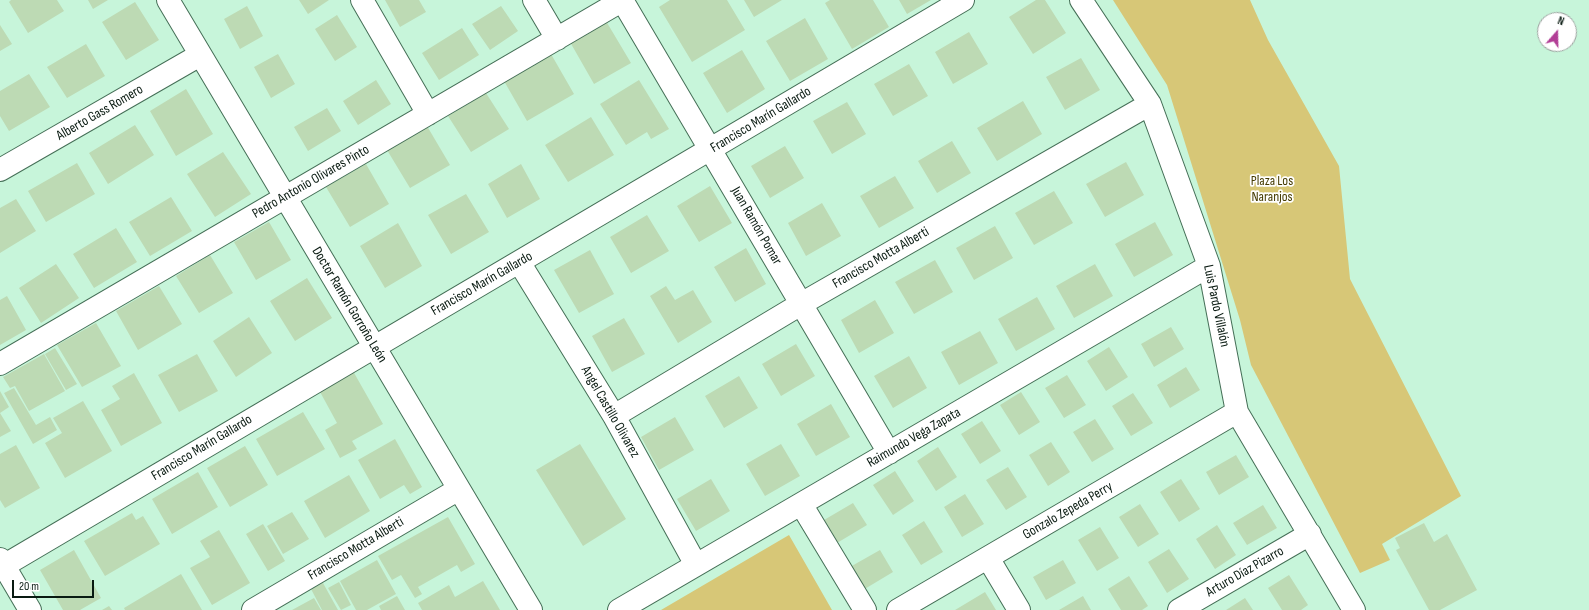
<!DOCTYPE html>
<meta charset="utf-8">
<style>
body{margin:0}
#map{position:relative;width:1589px;height:610px;overflow:hidden;background:#c7f5da;font-family:"Sofia Sans Condensed",sans-serif}
canvas{display:block}
.north{position:absolute;left:1537px;top:12px;width:40px;height:40px;box-sizing:border-box;background:#fff;border:1px solid #9da3a0;border-radius:50%;rotate:20deg;font-size:11px;font-weight:700;line-height:16px;text-align:center;color:#091a11}
.north::after{content:'';display:block;margin:auto;width:14px;height:18px;background:#b23e96;clip-path:polygon(50% 0,100% 100%,50% 72%,0 100%)}
.scale{position:absolute;left:12px;top:580px;width:82px;height:18px;box-sizing:border-box;border:2px solid #091a11;border-top:0;padding-left:5px;font-size:12px;line-height:14px;white-space:nowrap;color:#091a11;-webkit-text-stroke:3px #fff;paint-order:stroke}
</style>
<div id="map">
<canvas width="1589" height="610"></canvas>
<div class="north">N</div>
<div class="scale">20 m</div>
</div>
<script>
const ctx = document.querySelector('canvas').getContext('2d');
ctx.lineJoin = 'round';
function fill(path, color) {
  ctx.fillStyle = color;
  ctx.fill(path, 'evenodd');
}
function stroke(path, color, width, dash) {
  ctx.strokeStyle = color;
  ctx.lineWidth = width;
  ctx.lineCap = dash ? 'butt' : 'round';
  ctx.setLineDash(dash || []);
  ctx.stroke(path);
}
function write(font, color, halo, rows, align = 'center') {
  ctx.font = font + ' "Sofia Sans Condensed",sans-serif';
  ctx.lineWidth = 3.5;
  ctx.setLineDash([]);
  ctx.textBaseline = 'middle';
  ctx.strokeStyle = halo;
  ctx.fillStyle = color;
  for (const [text, x, y, turn = 0] of rows) {
    ctx.save();
    ctx.translate(x, y);
    ctx.rotate((+turn || 0) * Math.PI / 180);
    ctx.textAlign = isNaN(turn) ? turn : align;
    if (halo) ctx.strokeText(text, 0, 0);
    ctx.fillText(text, 0, 0);
    ctx.restore();
  }
}
fill(new Path2D(`
 M1113 0H1250L1268 40 1339 166 1350 279 1461 496 1382 544 1390 560 1360 573 1251 365 1240 320 1167 85Z
 M789 535 832 610H661Z`), '#d7c777');
fill(new Path2D(`
 M11 0H57L64 11 28 33 9 2Z
 M88 0H108L93 9Z
 M299 0H329L308 14Z
 M385 0H419L426 12 400 27Z
 M670 0H727L745 30 692 62 659 7Z
 M744 0H782L754 17Z
 M830 0H873L889 27 852 49 825 3Z
 M899 0H931L907 14Z
 M1036 0H1045L1066 33 1033 54 1009 17Z
 M135 2 159 40 126 60 102 22Z
 M247 6 263 36 240 49 224 19Z
 M501 6 518 31 490 50 472 24Z
 M337 15 357 47 335 61 315 29Z
 M805 18 828 59 790 81 766 41Z
 M606 21 631 63 594 84 570 42Z
 M0 25 12 44 0 51Z
 M462 28 479 55 439 80 422 53Z
 M969 32 988 64 953 84 935 52Z
 M86 44 105 76 67 98 47 67Z
 M742 50 765 89 727 113 703 73Z
 M278 54 295 84 271 98 254 67Z
 M551 54 574 94 527 121 504 81Z
 M1081 58 1100 90 1065 110 1046 77Z
 M909 64 928 96 893 116 874 84Z
 M29 74 50 107 9 131 0 116V91Z
 M376 80 391 104 358 125 343 101Z
 M639 80 669 129 651 139 647 132 626 145 600 104Z
 M186 89 213 134 176 156 150 111Z
 M486 93 509 129 471 152 448 116Z
 M1023 101 1042 134 997 161 977 128Z
 M847 102 866 134 832 154 813 121Z
 M327 108 341 131 308 151 294 127Z
 M591 117 614 155 568 182 545 145Z
 M135 125 154 155 108 184 89 153Z
 M427 126 450 165 410 188 387 150Z
 M952 141 971 173 937 193 918 161Z
 M785 146 804 178 770 198 751 166Z
 M223 152 251 194 215 217 187 174Z
 M1126 162 1144 195 1105 217 1086 184Z
 M77 163 95 194 46 222 28 191Z
 M366 164 389 204 350 227 326 187Z
 M521 164 540 199 507 218 488 184Z
 M895 176 914 208 879 228 860 196Z
 M710 186 732 223 699 242 677 206Z
 M1054 191 1073 223 1034 245 1015 213Z
 M466 194 489 232 451 254 428 215Z
 M171 197 192 231 150 256 129 222Z
 M16 199 36 231 0 253V208Z
 M822 203 841 236 806 256 788 223Z
 M647 215 669 251 631 273 610 237Z
 M269 222 291 260 256 280 234 242Z
 M1155 222 1173 255 1134 277 1115 244Z
 M398 223 422 266 385 288 360 246Z
 M995 226 1013 258 974 280 956 248Z
 M116 228 137 262 94 288 73 254Z
 M746 248 766 284 735 302 714 267Z
 M590 250 614 294 579 313 554 270Z
 M210 255 233 293 199 313 176 276Z
 M935 260 953 292 914 314 895 282Z
 M56 264 79 298 41 323 19 288Z
 M1095 264 1113 296 1074 318 1056 286Z
 M307 278 332 318 295 341 270 301Z
 M159 286 182 324 138 350 116 311Z
 M666 286 675 300 693 290 712 322 678 343 650 296Z
 M7 296 26 330 0 345V300Z
 M1037 297 1055 329 1016 351 998 319Z
 M875 300 894 333 859 353 841 320Z
 M249 317 272 353 236 377 213 341Z
 M624 318 645 354 612 372 592 336Z
 M96 323 121 366 82 387 57 345Z
 M1171 327 1184 349 1154 367 1141 344Z
 M980 331 998 363 959 385 941 352Z
 M796 344 815 376 781 396 762 364Z
 M1109 347 1128 377 1106 391 1087 361Z
 M55 348 77 384 66 390 45 354Z
 M44 354 65 391 29 411 15 386 10 388 3 377Z
 M197 354 218 391 179 412 158 375Z
 M909 356 927 388 893 408 874 376Z
 M1186 367 1200 390 1170 408 1157 385Z
 M353 371 383 424 352 441 357 449 340 458 325 430 337 423 319 390Z
 M134 373 162 423 121 446 101 410 120 399 112 386Z
 M1067 375 1086 405 1064 418 1045 388Z
 M739 376 758 408 724 428 705 396Z
 M14 388 36 425 50 417 57 430 33 444 4 393Z
 M0 391 9 407 0 413 11 431 0 437Z
 M1021 392 1040 422 1019 435 1000 405Z
 M1133 393 1153 423 1131 436 1112 406Z
 M83 401 112 451 65 478 45 443 62 433 53 418Z
 M831 404 850 437 816 456 797 424Z
 M303 412 325 449 277 476 256 439Z
 M675 417 694 450 659 470 641 437Z
 M1095 419 1114 449 1092 462 1073 432Z
 M982 421 1001 451 980 464 961 434Z
 M395 439 422 487 410 494 404 485 380 499 358 460Z
 M1051 442 1070 472 1048 486 1029 455Z
 M580 444 626 519 583 546 536 470Z
 M781 444 800 476 765 496 746 464Z
 M16 445 40 488 5 508 0 500V454Z
 M245 446 268 485 230 507 207 468Z
 M938 447 957 477 936 491 917 461Z
 M1236 455 1249 477 1219 495 1206 472Z
 M1008 467 1027 497 1006 510 986 480Z
 M895 471 914 501 893 515 873 485Z
 M198 472 218 507 172 534 152 499Z
 M349 475 370 511 325 538 304 501Z
 M711 479 730 511 696 531 677 499Z
 M1181 479 1200 509 1179 522 1160 492Z
 M965 494 984 524 962 537 944 507Z
 M853 503 867 525 837 543 824 520Z
 M1140 504 1159 534 1138 547 1119 517Z
 M1263 505 1277 528 1247 545 1233 523Z
 M292 512 309 539 283 554 267 526Z
 M132 513 136 520 143 516 160 544 105 576 84 541Z
 M448 517 475 564 461 572 457 565 418 587 422 594 415 598 401 575 392 580 378 556Z
 M924 521 943 552 921 565 902 535Z
 M1424 523 1434 542 1447 534 1477 590 1440 610H1429L1396 550 1400 548 1395 538Z
 M263 524 285 561 268 571 246 534Z
 M1217 525 1236 555 1215 569 1196 539Z
 M1100 527 1119 558 1097 571 1078 540Z
 M219 530 250 583 212 605 190 568 210 557 200 541Z
 M1169 549 1189 579 1167 593 1148 562Z
 M74 550 101 598 80 610H63L40 570Z
 M880 550 893 572 863 590 850 567Z
 M377 560 396 594 367 610H356L340 581Z
 M1063 560 1076 583 1046 600 1033 577Z
 M181 574 202 610H125L124 608Z
 M1289 575 1308 605 1301 610H1282L1268 588Z
 M1129 576 1148 606 1142 610H1121L1108 589Z
 M483 581 500 610H422L418 603 449 585 455 597Z
 M339 582 351 605 341 610 328 588Z
 M323 583 338 610H322L311 589Z
 M985 592 996 610H955Z
 M397 596 405 610H381L379 606Z
 M1083 596 1091 610H1059Z
 M314 598 321 610H292Z
 M1245 598 1253 610H1226Z
 M109 606 112 610H102Z`), '#bddab4');
const street = new Path2D(`
 M168 0 531 610
 M362 0 428 114
 M534 0 557 39
 M622 0 889 453
 M1081 0 1150 104 1209 266 1237 412 1354 610
 M0 170 200 55
 M519 262 614 416 696 565
 M0 364 623 0
 M614 416 801 304 1150 104
 M801 504 865 610
 M988 558 1019 610
 M0 559 30 610
 M0 568 963 0
 M253 610 459 489
 M619 610 1209 266
 M898 610 1237 412
 M1179 610 1310 534`);
stroke(street, '#456f57', 24);
stroke(street, '#fff', 22);
write('14px', '#091a11', '#fff', [
 ["Alberto Gass Romero",100,113,-30],
 ["Francisco Marín Gallardo",761,120,-31],
 ["Pedro Antonio Olivares Pinto",311,182,-30],
 ["Juan Ramón Pomar",756,226,60],
 ["Francisco Motta Alberti",881,258,-30],
 ["Francisco Marín Gallardo",482,284,-30],
 ["Doctor Ramón Gorroño León",349,305,59],
 ["Luis Pardo Villalón",1216,306,78],
 ["Angel Castillo Olivarez",610,412,60],
 ["Raimundo Vega Zapata",914,438,-30],
 ["Francisco Marín Gallardo",202,448,-31],
 ["Gonzalo Zepeda Perry",1068,511,-30],
 ["Francisco Motta Alberti",356,549,-31],
 ["Arturo Díaz Pizarro",1245,572,-30]
]);
write('14px', '#453b02', '#fff', [
 ["Plaza Los",1272,181],
 ["Naranjos",1272,197]
]);
</script>
